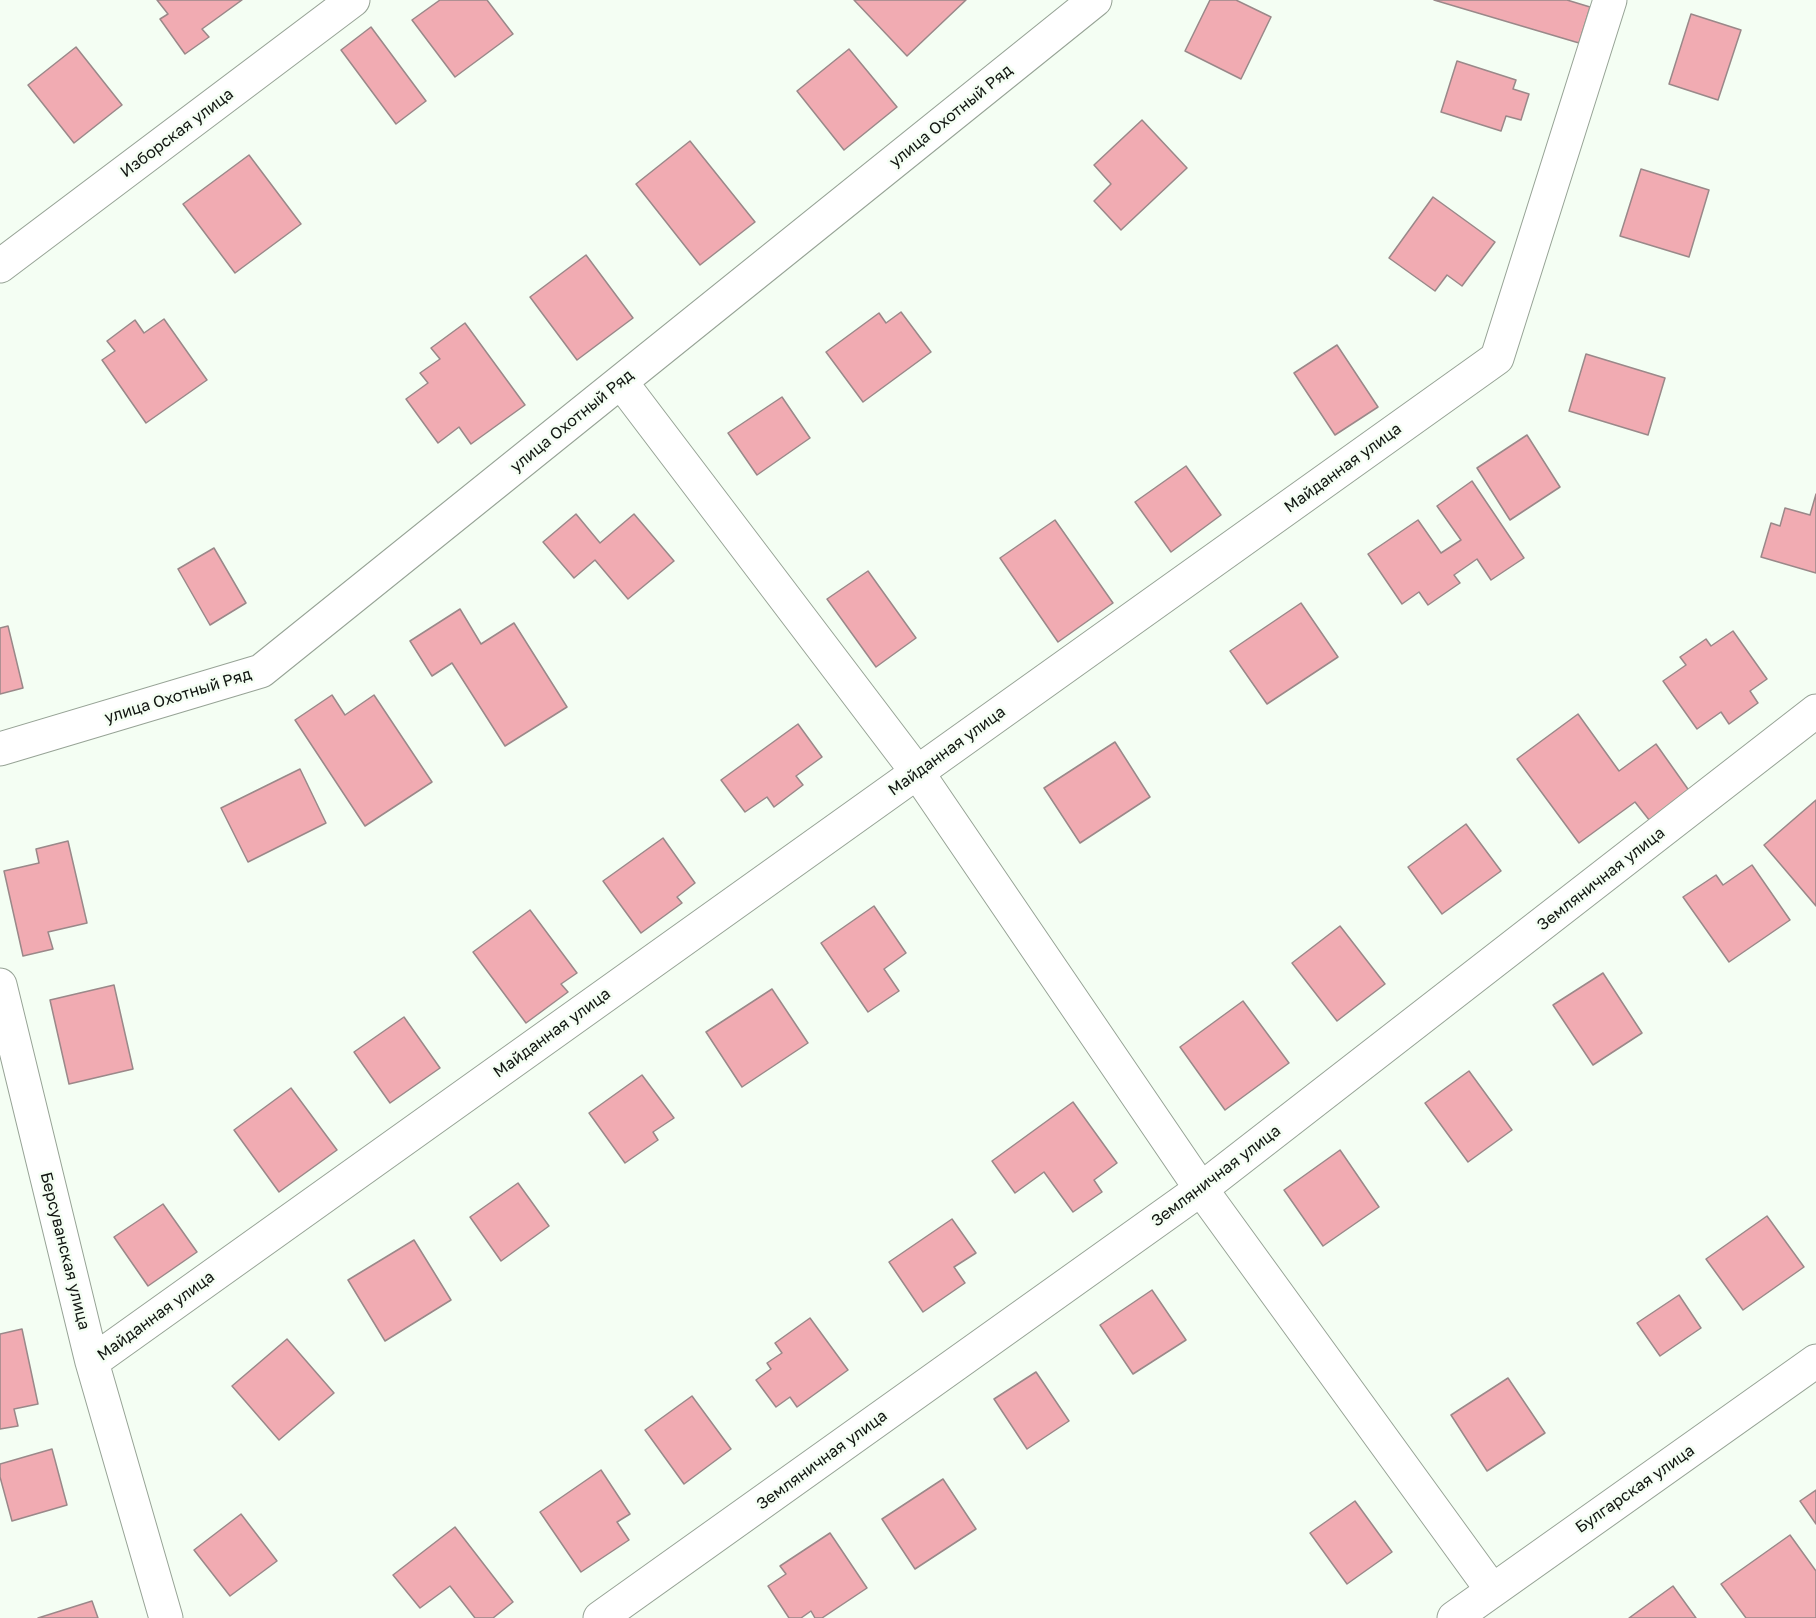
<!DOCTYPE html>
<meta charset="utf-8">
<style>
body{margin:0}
canvas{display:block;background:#f4fef3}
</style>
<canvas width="1816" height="1618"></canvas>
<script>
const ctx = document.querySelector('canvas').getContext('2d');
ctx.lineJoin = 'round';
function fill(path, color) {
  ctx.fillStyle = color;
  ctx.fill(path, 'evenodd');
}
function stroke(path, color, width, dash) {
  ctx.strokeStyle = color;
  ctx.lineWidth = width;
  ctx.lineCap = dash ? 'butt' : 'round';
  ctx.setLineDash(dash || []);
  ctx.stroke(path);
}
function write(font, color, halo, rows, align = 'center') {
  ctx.font = font + ' "Golos Text",sans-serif';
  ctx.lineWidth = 5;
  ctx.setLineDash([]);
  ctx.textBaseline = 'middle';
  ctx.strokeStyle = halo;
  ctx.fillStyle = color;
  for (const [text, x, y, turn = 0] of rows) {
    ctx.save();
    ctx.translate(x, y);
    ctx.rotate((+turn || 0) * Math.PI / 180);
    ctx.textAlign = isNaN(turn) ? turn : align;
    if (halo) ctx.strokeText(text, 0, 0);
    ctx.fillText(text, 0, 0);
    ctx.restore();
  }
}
const building = new Path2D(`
 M157 0H242L202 29 209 37 185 54 160 19 168 14Z
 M440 0H487L513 34 455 77 412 20Z
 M854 0H966L907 56Z
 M1210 0H1236L1271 17 1241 79 1185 51Z
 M1434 0H1567L1590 7 1579 43Z
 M1691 14 1741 30 1718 100 1669 84Z
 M371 27 426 101 396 124 341 50Z
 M76 47 122 105 74 143 28 85Z
 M849 49 897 107 844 150 797 91Z
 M1457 61 1516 80 1513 89 1529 94 1521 120 1506 116 1501 131 1441 112Z
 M1142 120 1187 168 1121 230 1094 201 1111 184 1094 165Z
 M690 141 755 222 700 265 636 184Z
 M249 155 301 224 235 273 183 204Z
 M1641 169 1709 190 1689 257 1620 236Z
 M1433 197 1495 242 1462 286 1447 275 1435 291 1389 258Z
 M586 255 633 318 577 360 530 297Z
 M901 312 931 352 863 402 826 352 879 313 886 323Z
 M164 319 207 380 146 423 102 360 115 351 107 341 135 320 144 333Z
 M465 323 525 405 471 444 459 427 438 443 406 399 428 383 420 373 440 359 431 348Z
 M1337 345 1378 407 1335 435 1294 373Z
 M1586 354 1665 378 1648 435 1569 411Z
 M782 397 810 438 757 475 728 433Z
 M1527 435 1560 487 1510 520 1477 468Z
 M1186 466 1221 515 1171 552 1135 502Z
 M1472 481 1524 558 1491 580 1477 559 1454 575 1460 583 1428 605 1419 592 1402 604 1368 554 1418 520 1441 553 1461 540 1437 506Z
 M1816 494V573L1761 557 1771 523 1780 526 1785 508 1810 515Z
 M576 514 600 543 634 514 674 561 628 599 595 560 574 578 543 542Z
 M1055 520 1113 603 1058 642 1000 558Z
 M214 548 246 603 210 625 178 569Z
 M868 571 916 638 876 667 827 599Z
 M1301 603 1338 657 1267 704 1230 651Z
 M460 609 481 644 514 623 567 707 505 746 452 663 432 676 410 641Z
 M8 626 23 688 0 694V628Z
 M1733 631 1767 679 1750 691 1758 703 1729 724 1721 712 1697 729 1663 681 1686 665 1680 657 1706 639 1711 646Z
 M332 695 345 715 374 695 432 782 365 826 295 720Z
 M1578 714 1619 771 1656 744 1690 792 1650 821 1635 802 1579 843 1517 759Z
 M798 724 822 757 796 776 803 785 774 807 767 797 745 812 721 780Z
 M1115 742 1150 797 1080 843 1044 788Z
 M300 769 326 823 248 862 221 808Z
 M1816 800V906L1764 845Z
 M1466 824 1501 871 1442 914 1408 867Z
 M663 838 695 883 677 897 682 903 641 933 603 881Z
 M68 841 87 923 48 932 53 949 23 956 4 871 39 863 36 849Z
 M1752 865 1790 920 1729 962 1683 897 1716 875 1723 885Z
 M874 906 906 953 884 969 899 991 868 1012 821 943Z
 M530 910 577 973 561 984 568 992 526 1023 473 952Z
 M1340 926 1385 984 1337 1021 1292 963Z
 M1603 973 1642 1033 1593 1065 1553 1005Z
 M114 985 133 1069 69 1084 50 1000Z
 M772 989 808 1043 742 1087 706 1032Z
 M1243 1001 1289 1063 1225 1110 1180 1047Z
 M404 1017 440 1068 390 1103 354 1052Z
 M1469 1071 1512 1130 1468 1162 1425 1103Z
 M642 1075 674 1118 653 1132 658 1140 625 1163 589 1113Z
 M291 1088 337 1150 279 1192 234 1130Z
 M1073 1102 1117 1163 1094 1180 1102 1192 1073 1212 1044 1172 1015 1193 992 1161Z
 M1340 1150 1379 1207 1323 1246 1284 1190Z
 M518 1183 549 1226 501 1261 470 1217Z
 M163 1204 197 1252 148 1286 114 1237Z
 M1767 1216 1804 1267 1743 1310 1706 1259Z
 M952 1219 976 1253 954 1267 965 1283 923 1312 889 1262Z
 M414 1240 451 1300 385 1341 348 1280Z
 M1152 1290 1186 1340 1133 1374 1100 1325Z
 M1679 1295 1701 1328 1660 1356 1637 1323Z
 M810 1318 848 1370 797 1407 790 1397 776 1407 756 1380 771 1369 767 1363 782 1353 775 1343Z
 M22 1329 38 1404 14 1409 18 1426 0 1429V1334Z
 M287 1339 334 1393 279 1440 232 1386Z
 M1036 1372 1069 1421 1027 1449 994 1399Z
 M1508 1378 1545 1433 1487 1471 1451 1415Z
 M692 1396 731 1449 684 1484 645 1430Z
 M52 1449 67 1505 12 1521 0 1477V1464Z
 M601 1470 630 1514 617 1522 629 1540 581 1572 540 1512Z
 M943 1479 976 1529 915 1569 882 1519Z
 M1816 1490V1524L1800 1501Z
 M1355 1501 1392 1552 1347 1584 1310 1533Z
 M241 1514 277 1561 230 1596 194 1550Z
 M455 1527 513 1602 493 1618H475L450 1586 420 1608 393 1575Z
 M830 1533 867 1588 822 1618H815L811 1611 801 1618H789L768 1586 786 1574 780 1566Z
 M1790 1535 1816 1571V1618H1746L1721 1584Z
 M1673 1586 1696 1618H1629Z
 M92 1601 98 1618H38Z`);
fill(building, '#f1abb2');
stroke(building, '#9a8889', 1.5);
const minor = new Path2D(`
 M0 266 353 0
 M621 382 917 772 1201 1189 1492 1590
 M0 749 261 671 1095 0
 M0 985 92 1362 166 1618
 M92 1362 1497 358 1610 0
 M600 1618 1201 1189 1816 711`);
const tertiary = new Path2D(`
 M1454 1618 1816 1361`);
stroke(minor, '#97a396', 35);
stroke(tertiary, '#97a396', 35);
stroke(minor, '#fff', 33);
stroke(tertiary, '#fff', 33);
write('16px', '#111511', '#f4fef3', [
 ["улица Охотный Ряд",951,116,-39],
 ["Изборская улица",177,133,-37],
 ["улица Охотный Ряд",572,421,-39],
 ["Майданная улица",1343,468,-36],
 ["улица Охотный Ряд",178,696,-17],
 ["Майданная улица",947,751,-36],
 ["Земляничная улица",1601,879,-38],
 ["Майданная улица",552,1033,-36],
 ["Земляничная улица",1216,1176,-37],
 ["Берсуванская улица",65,1251,76],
 ["Майданная улица",156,1316,-36],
 ["Земляничная улица",822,1460,-36],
 ["Булгарская улица",1635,1489,-35]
]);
</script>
